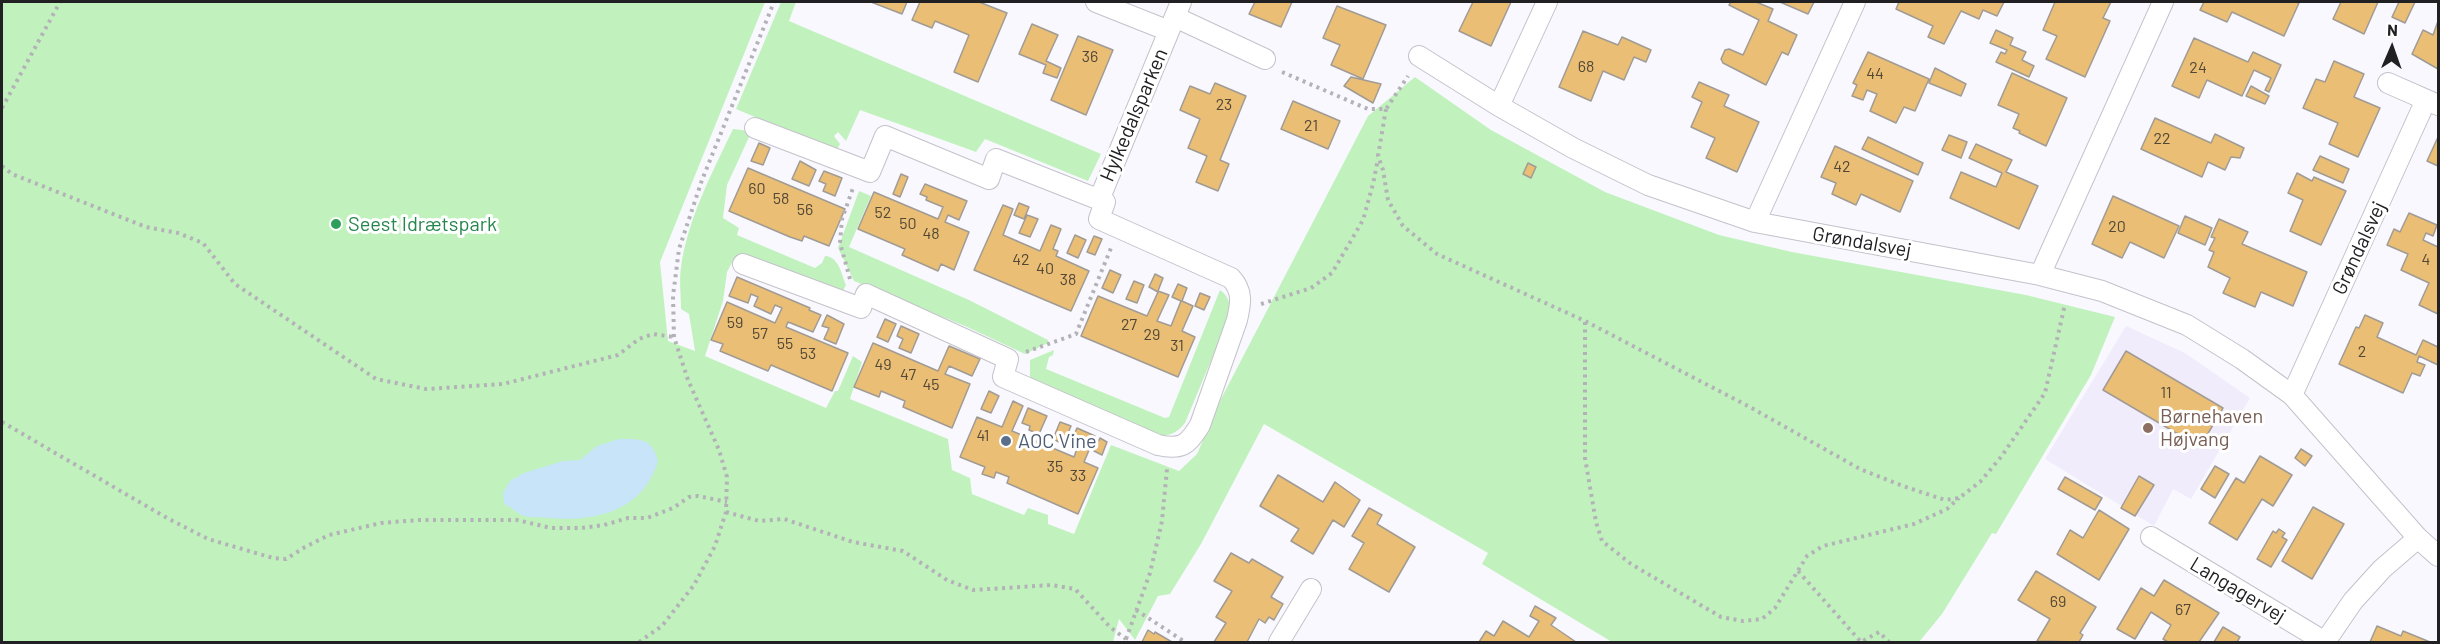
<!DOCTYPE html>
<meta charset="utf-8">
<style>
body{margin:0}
#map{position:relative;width:2440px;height:644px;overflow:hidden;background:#f9f8ff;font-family:Barlow,sans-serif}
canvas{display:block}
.frame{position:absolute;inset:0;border:3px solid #212023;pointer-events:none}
.north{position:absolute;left:2362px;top:18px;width:60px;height:60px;-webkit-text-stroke:4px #fff;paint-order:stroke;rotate:2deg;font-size:16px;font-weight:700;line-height:24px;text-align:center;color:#212023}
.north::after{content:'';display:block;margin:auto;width:21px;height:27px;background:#212023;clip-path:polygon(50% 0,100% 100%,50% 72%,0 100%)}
</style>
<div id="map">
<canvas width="2440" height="644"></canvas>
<div class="frame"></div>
<div class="north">N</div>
</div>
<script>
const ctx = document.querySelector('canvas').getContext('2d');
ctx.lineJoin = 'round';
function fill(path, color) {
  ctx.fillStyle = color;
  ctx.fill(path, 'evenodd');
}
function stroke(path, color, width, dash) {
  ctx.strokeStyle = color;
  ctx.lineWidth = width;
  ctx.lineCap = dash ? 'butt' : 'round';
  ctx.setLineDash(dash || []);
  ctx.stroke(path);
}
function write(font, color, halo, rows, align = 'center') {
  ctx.font = font + ' Barlow,sans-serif';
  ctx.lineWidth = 6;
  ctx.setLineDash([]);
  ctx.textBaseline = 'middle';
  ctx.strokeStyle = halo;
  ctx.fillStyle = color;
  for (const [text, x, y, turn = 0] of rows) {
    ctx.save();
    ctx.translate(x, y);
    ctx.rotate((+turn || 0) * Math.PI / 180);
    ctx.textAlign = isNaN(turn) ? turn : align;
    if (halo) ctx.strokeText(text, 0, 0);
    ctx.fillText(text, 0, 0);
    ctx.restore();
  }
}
fill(new Path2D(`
 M2126 326 2185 353 2250 398 2191 499 2173 489 2154 526 2045 459Z`), '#f0ecfc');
fill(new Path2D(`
 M2 2H765L660 262 668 341 695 351 689 314 681 309C681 296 679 281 681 267 688 218 712 173 733 129L743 130 750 135 727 185 723 218 739 228 737 235 815 268 822 263 825 256C839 257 841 273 846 285L841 295 740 255 734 259 727 272 723 301 705 356 826 408 835 391H838L853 356 862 362 850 399 948 439 952 470 970 478 972 494 1024 515 1028 508 1048 515V524L1074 534 1111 445 1179 471 1197 454 1221 399 1368 116 1415 77 1491 130 1605 192 1719 235 1792 252 2026 295 2115 317 2091 375 1996 534 1992 533 1942 614 1919 642H1612L1482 564 1488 553 1264 424 1201 544 1170 594 1158 596 1135 640 1119 619 1113 642H2Z
 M781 2H796L789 21 1101 154 1088 181 985 139 976 152 860 110 846 141 838 132 834 136 840 144 836 151 736 109Z
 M859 191 871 196 849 247 969 300 1048 340V343L1025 354 965 326 854 281 838 248Z
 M1220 290C1229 296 1231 305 1230 315L1185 423C1176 434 1169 436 1155 436L1033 382 1030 378V360L1054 350 1053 355 1049 357 1046 369 1165 418 1169 417Z`), '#c1f2be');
fill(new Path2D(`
 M619 439C641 439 652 438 658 461 643 512 594 522 548 518 541 517 531 518 524 516 518 514 511 507 504 504L503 493 510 481 524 473 563 461 580 460 597 446Z`), '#c7e4f9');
const building = new Path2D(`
 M871 2H907L902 14Z
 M920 2H979L1007 13 978 82 954 72 969 35 935 21 932 28 912 20Z
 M1255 2H1292L1281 27 1249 14Z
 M1473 2H1511L1491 46 1459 31Z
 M1731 2H1756L1773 9 1768 21 1797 35 1788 55 1782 52 1766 85 1723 63 1721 59 1725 50 1729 49 1743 55 1759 20 1729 5Z
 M1780 2H1814L1808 14Z
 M1899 2H2004L1997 16 1983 10 1979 19 1961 11 1944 44 1928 37 1933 26 1896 9Z
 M2053 2H2111L2103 18 2110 21 2085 77 2046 59 2057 36 2043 30 2055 2Z
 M2204 2H2295L2299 3 2284 36 2232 12 2227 22 2200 10Z
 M2341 2H2378L2364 34 2333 19Z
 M2399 2H2415L2405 23 2392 17Z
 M1337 6 1386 25 1363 79 1331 65 1340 45 1323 38Z
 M2438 21V69L2412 54 2423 30 2433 35Z
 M1032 24 1058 35 1046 61 1061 68 1057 78 1043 73 1046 65 1019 54Z
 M1996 30 2013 38 2010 45 2026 52 2022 60 2034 66 2029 77 1996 62 2001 52 2005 54 2007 50 1990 43Z
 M1583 31 1618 45 1622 37 1651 50 1646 62 1634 57 1624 80 1603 71 1591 101 1559 87Z
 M1078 36 1113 50 1086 115 1051 100Z
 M2194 38 2248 62 2253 52 2281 65 2269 92 2265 90 2271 78 2254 70 2242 96 2207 80 2199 98 2172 86Z
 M1868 52 1929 79 1915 111 1904 107 1896 123 1870 111 1877 94 1867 90 1863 100 1852 96 1857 85 1853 83Z
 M2334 61 2364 74 2354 97 2380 108 2358 157 2329 144 2338 123 2303 108 2316 79 2325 82Z
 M1935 68 1966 84 1961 96 1929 83Z
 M2012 73 2067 98 2046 146 2019 133 2020 131 2013 128 2019 114 1998 105Z
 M1351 77 1381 84 1373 103 1344 86Z
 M1699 82 1729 95 1724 106 1759 122 1737 172 1706 158 1715 138 1691 127 1702 102 1692 97Z
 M1215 83 1246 96 1220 160 1229 164 1218 191 1196 182 1207 156 1188 148 1200 119 1180 110 1190 86 1210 94Z
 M2251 86 2269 96 2265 104 2246 96Z
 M1293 101 1340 121 1328 149 1281 129Z
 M2155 118 2211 143 2215 134 2244 148 2240 158 2231 157 2225 170 2208 162 2202 177 2141 149Z
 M1949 135 1967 142 1961 158 1942 150Z
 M1868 137 1923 163 1918 175 1862 149Z
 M2438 137V166L2427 161Z
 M759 143 770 148 763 165 751 161Z
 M1976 144 2012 160 2006 172 2038 186 2019 229 1950 198 1961 172 1996 187 2002 173 1969 158Z
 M1835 146 1913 181 1900 212 1861 194 1856 205 1832 194 1836 183 1821 177Z
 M2320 156 2349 169 2343 183 2313 170Z
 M800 161 816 170 809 186 792 179Z
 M1528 163 1536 167 1531 178 1523 174Z
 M748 168 845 209 829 246 804 236 802 241 790 237 729 211Z
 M824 171 842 178 835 196 823 191 826 184 819 181Z
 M2297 173 2312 181 2314 177 2346 191 2321 245 2290 231 2303 200 2288 193Z
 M901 174 908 177 900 197 893 194Z
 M925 184 967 201 959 220 948 215 945 222 969 232 954 270 941 264 938 271 902 255 905 249 858 229 874 192 938 219 943 207 926 200 927 197 920 194Z
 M2113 196 2179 226 2164 258 2130 242 2122 258 2092 244Z
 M1019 203 1029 207 1024 219 1014 215Z
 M1003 205 1013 209 1003 235 1040 251 1051 225 1061 229 1053 249 1058 251 1056 256 1089 271 1071 311 974 270Z
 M2409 213 2437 225 2433 236 2426 233 2423 240 2438 247V314L2419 305 2429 283 2401 270 2408 254 2387 245 2394 229 2400 232Z
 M1027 215 1038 219 1030 237 1019 233Z
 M2185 216 2212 228 2205 245 2178 233Z
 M2219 219 2248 232 2242 244 2307 272 2293 306 2261 292 2255 307 2223 293 2230 278 2208 267 2214 252 2209 250 2215 238 2211 237Z
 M1075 235 1086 240 1078 258 1067 253Z
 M1094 236 1102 239 1095 255 1087 252Z
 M1110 270 1121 275 1113 293 1102 288Z
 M1155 274 1163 278 1158 291 1169 295 1157 321 1171 326 1181 301 1172 297 1178 284 1187 288 1182 301 1193 306 1182 331 1195 337 1178 377 1081 336 1098 296 1147 316 1158 292 1149 287Z
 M737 277 810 308 809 310 821 315 813 332 788 322 786 327 848 353 832 391 771 365 768 371 720 351 723 344 711 340 727 302 775 323 782 308 775 305 771 314 754 306 758 297 751 294 748 303 729 296Z
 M1134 281 1144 285 1137 303 1126 299Z
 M1200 293 1210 297 1204 310 1195 306Z
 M827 315 844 324 836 344 824 339 829 328 822 326Z
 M2365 315 2383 323 2377 337 2416 355 2423 340 2438 347V365L2419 356 2417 362 2425 365 2420 376 2412 373 2403 393 2339 364 2356 327 2359 328Z
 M885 319 896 324 888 342 877 337Z
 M901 326 919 334 911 353 899 348 903 339 897 336Z
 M873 343 938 371 949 346 980 359 972 376 949 366 945 374 970 384 952 428 903 407 905 401 881 391 879 397 854 387Z
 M2126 351 2223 408 2200 447 2103 390Z
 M989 391 999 396 991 413 981 409Z
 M1013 401 1023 406 1012 431 1074 457 1078 446 1070 443 1077 428 1095 436 1084 462 1098 468 1078 514 1007 483 1009 477 996 472 994 478 982 474 985 467 960 457 977 417 1002 427Z
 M1028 408 1047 416 1039 434 1029 430 1030 426 1022 423Z
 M1060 422 1071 426 1063 444 1053 439Z
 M1100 438 1107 442 1102 455 1094 451Z
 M2301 449 2312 456 2305 466 2295 458Z
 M2260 456 2292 475 2273 506 2262 499 2237 540 2209 523 2236 478 2244 483Z
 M2215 466 2229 474 2215 498 2201 489Z
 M1278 475 1323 502 1335 482 1360 500 1344 527 1333 520 1313 554 1291 541 1299 529 1260 506Z
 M2139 476 2154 485 2135 516 2121 508Z
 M2065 477 2102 498 2095 510 2058 489Z
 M2313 507 2344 524 2312 579 2282 561Z
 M1369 508 1382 515 1377 524 1415 547 1389 592 1349 569 1364 543 1352 536Z
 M2099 510 2129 529 2099 580 2057 554 2070 530 2083 538Z
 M2279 529 2285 533 2282 537 2287 540 2271 567 2257 559 2273 531 2276 533Z
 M1231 553 1249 563 1252 559 1283 577 1271 597 1283 604 1274 620 1269 617 1265 623 1259 619 1247 642H1214L1226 623 1216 617 1232 591 1214 581Z
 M2036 571 2096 607 2080 633 2083 635 2079 642 2037 641 2050 619 2018 600Z
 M2164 580 2219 613 2199 642H2168L2163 639 2171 625 2151 612 2135 639 2117 629 2141 588 2154 596Z
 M1535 606 1556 618 1551 625 1576 642H1479L1486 631 1494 636 1503 621 1529 637 1539 621 1530 616Z
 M2377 626 2401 636 2403 631 2430 642H2370Z
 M2223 627 2240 637 2237 642H2214Z
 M1148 630 1154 634 1155 632 1172 642H1142Z`);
fill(building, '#eabe74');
stroke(building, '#a09b94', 1.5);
const minor = new Path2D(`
 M1096 2 1169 31
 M1175 17 1265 59
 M1419 56 1499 106 1573 148 1648 185 1755 222 2040 275 2102 291 2187 325 2242 359 2292 395 2418 538 2438 556
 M2388 83 2438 105
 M1499 106 1547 2
 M1099 200 1181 2
 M1755 222 1855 2
 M743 264 861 308 866 294 1008 359 1003 377 1158 445C1182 450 1188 445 1200 425L1237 320C1241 303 1243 291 1231 278L1099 219 1105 202 996 159 989 179 885 136 870 172 755 128
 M2040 275 2163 2
 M2292 395 2426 100
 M2151 537 2325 642
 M1279 642 1311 589
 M2325 642 2353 601 2382 569 2418 538`);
stroke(minor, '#c4c2ca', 22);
stroke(new Path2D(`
 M1282 72 1368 109H1386L1408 76
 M2 108 60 2
 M1386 109 1378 156 1383 170 1388 200 1403 226 1437 254 1585 321 1748 406 1860 469 1903 486 1945 500 1959 498 1980 482 2001 457 2045 393 2065 304
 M2 166 12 174 146 227 178 233 203 243 235 284 376 379 426 389 503 384 618 355 639 339 653 334 674 337
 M850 279 840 243 842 219 853 188
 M1261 304 1311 288 1332 273 1363 220 1373 184 1378 159
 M1585 322V458L1596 522 1602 541 1631 564 1721 617 1743 621 1762 619 1775 608 1807 556 1823 546 1914 524 1947 509 1959 498
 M1026 352 1076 334 1111 248
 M2 422 167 518 208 539 273 558 286 559 305 547 329 535 381 523 419 520H517L551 528H581L604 525 628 518H647L673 508 689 497 698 496 727 502
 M726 512 759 521 784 519 853 542 903 551 947 580 973 590 1052 585 1075 589 1110 627 1126 639 1124 642
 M1798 571 1861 642 1879 632 1889 642
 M1136 610 1185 642
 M1126 639 1150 573 1162 521 1167 469
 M639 642 662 626 694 585 715 546 726 512 727 477 719 450 688 380 674 337 673 296 679 249 702 180 774 2`), '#b3b2b7', 4, [3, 4.5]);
stroke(minor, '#fff', 20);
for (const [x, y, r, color] of [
 [336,224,6,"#2e9e5b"],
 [2148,428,6,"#8d6e63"],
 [1006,441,6,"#5c6f8a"]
]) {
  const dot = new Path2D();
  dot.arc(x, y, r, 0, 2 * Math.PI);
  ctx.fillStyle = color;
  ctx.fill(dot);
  stroke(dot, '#fff', 2);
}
write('16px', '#534837', null, [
 ["36",1090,57],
 ["68",1586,67],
 ["24",2198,68],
 ["44",1875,74],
 ["23",1224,105],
 ["21",1311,126],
 ["22",2162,139],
 ["42",1842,167],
 ["60",757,189],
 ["58",781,199],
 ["56",805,210],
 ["52",883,213],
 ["50",908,224],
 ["20",2117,227],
 ["48",931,234],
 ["42",1021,260],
 ["4",2426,260],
 ["40",1045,269],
 ["38",1068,280],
 ["59",735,323],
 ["27",1129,325],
 ["57",760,334],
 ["29",1152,335],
 ["55",785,344],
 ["31",1177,346],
 ["2",2362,352],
 ["53",808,354],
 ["49",883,365],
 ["47",908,375],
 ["45",931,385],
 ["11",2166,393],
 ["41",983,436],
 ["35",1055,467],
 ["33",1078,476],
 ["69",2058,602],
 ["67",2183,610]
]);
write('20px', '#212023', '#fff', [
 ["Hylkedalsparken",1134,115,-67],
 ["Grøndalsvej",1862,242,10],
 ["Grøndalsvej",2359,248,-65],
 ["Langagervej",2238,590,31]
]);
write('20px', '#27864d', '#fff', [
 ["Seest Idrætspark",348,224]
], 'left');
write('20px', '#785e54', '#fff', [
 ["Børnehaven",2160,416],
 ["Højvang",2160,439]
], 'left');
write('20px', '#4e5e75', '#fff', [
 ["AOC Vine",1018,441]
], 'left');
</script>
